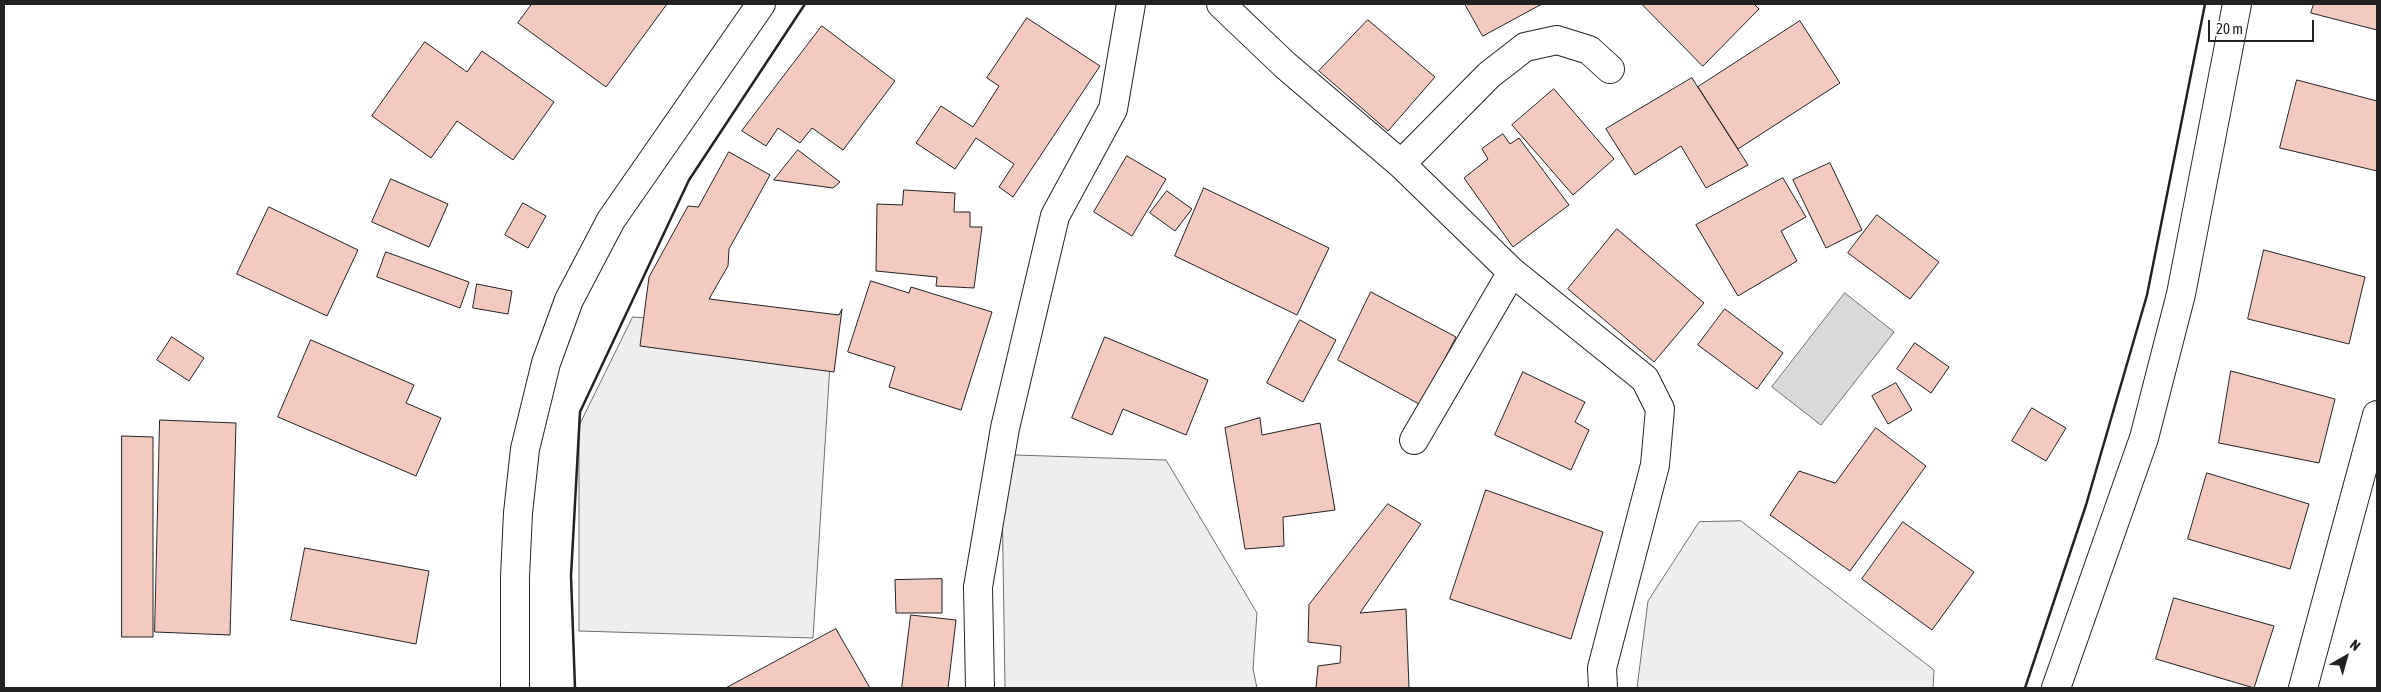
<!DOCTYPE html>
<style>
body{margin:0}
#map{position:relative;width:2381px;height:692px;overflow:hidden;background:#fff;font-family:"Asap Condensed",sans-serif}
canvas{display:block}
.frame{position:absolute;inset:0;border:5px solid #222;pointer-events:none}
.north{position:absolute;left:2321px;top:632px;width:50px;height:50px;-webkit-text-stroke:4px #fff;paint-order:stroke;rotate:38deg;font-size:14px;font-weight:700;line-height:20px;text-align:center;color:#222}
.north::after{content:'';display:block;margin:auto;width:18px;height:22px;background:#222;clip-path:polygon(50% 0,100% 100%,50% 72%,0 100%)}
.scale{position:absolute;left:2208px;top:20px;width:106px;height:22px;box-sizing:border-box;border:2px solid #222;border-top:0;padding-left:6px;font-size:15px;line-height:18px;white-space:nowrap;color:#222;-webkit-text-stroke:4px #fff;paint-order:stroke}
</style>
<div id="map">
<canvas width="2381" height="692"></canvas>
<div class="frame"></div>
<div class="north">N</div>
<div class="scale">20 m</div>
</div>
<script>
const ctx = document.querySelector('canvas').getContext('2d');
ctx.lineJoin = 'round';
function fill(path, color) {
  ctx.fillStyle = color;
  ctx.fill(path, 'evenodd');
}
function stroke(path, color, width, dash) {
  ctx.strokeStyle = color;
  ctx.lineWidth = width;
  ctx.lineCap = dash ? 'butt' : 'round';
  ctx.setLineDash(dash || []);
  ctx.stroke(path);
}
const green = new Path2D(`
 M633 317 832 332 813 638 579 631V426Z
 M1016 455 1166 460 1257 613 1253 669 1257 688H1005L1002 491Z
 M1741 521 1934 670 1933 688H1637L1648 601 1699 522Z`);
fill(green, '#eee');
stroke(green, '#6f6f6f', 1);
const water = new Path2D(`
 M1845 293 1894 332 1821 425 1772 387Z`);
fill(water, '#d9d9d9');
stroke(water, '#6f6f6f', 1);
const building = new Path2D(`
 M532 4H667L606 87 518 23Z
 M1465 4H1542L1483 36Z
 M1642 4H1754L1759 9 1703 66Z
 M2314 4H2377V30L2311 13Z
 M1027 18 1100 66 1013 197 999 187 1014 164 976 138 955 169 916 143 941 106 973 127 999 86 987 78Z
 M1368 20 1435 77 1388 131 1319 71Z
 M1800 21 1840 83 1738 149 1698 87Z
 M822 26 895 81 843 150 812 128 800 143 778 128 766 146 742 131Z
 M425 42 467 72 482 51 554 102 513 160 457 121 431 158 372 116Z
 M1692 78 1748 165 1706 188 1681 146 1635 175 1606 129Z
 M2297 80 2377 101V171L2280 148Z
 M1554 89 1614 159 1573 195 1512 125Z
 M1503 134 1510 144 1519 138 1569 205 1513 247 1464 178 1488 159 1482 149Z
 M798 150 840 182 833 188 774 180Z
 M729 152 770 175 729 249 728 266 709 299 839 315 842 309 834 372 640 346 649 277 688 206 698 207Z
 M1127 156 1166 179 1132 236 1094 212Z
 M1830 163 1862 230 1826 248 1793 180Z
 M1783 178 1806 217 1781 231 1797 261 1738 296 1696 225Z
 M391 179 448 204 429 247 372 222Z
 M1204 188 1329 248 1297 315 1175 256Z
 M904 190 955 193 954 212H970V227H982L974 288 936 286 937 277 876 271 877 204 902 205Z
 M1167 191 1192 209 1175 231 1150 213Z
 M523 203 546 216 528 248 505 235Z
 M269 207 358 250 327 316 237 274Z
 M1877 215 1939 262 1910 299 1848 253Z
 M1617 229 1704 303 1654 362 1568 289Z
 M2264 250 2365 277 2349 344 2248 319Z
 M386 252 469 282 460 308 377 277Z
 M871 281 909 293 911 287 992 312 961 410 889 387 895 367 848 352Z
 M477 284 512 291 508 314 473 308Z
 M1371 292 1456 337 1421 405 1338 360Z
 M1725 309 1783 353 1757 389 1698 345Z
 M1300 320 1336 340 1303 402 1267 383Z
 M172 337 204 358 189 381 157 360Z
 M1105 337 1208 380 1186 435 1123 409 1112 435 1072 418Z
 M311 340 414 385 406 403 441 418 416 476 278 417Z
 M1915 343 1949 367 1931 393 1897 369Z
 M2231 371 2335 399 2319 463 2219 443Z
 M1523 372 1585 402 1575 422 1589 430 1571 470 1495 435Z
 M1896 383 1912 410 1888 424 1872 396Z
 M2032 408 2066 428 2046 461 2012 441Z
 M1260 418 1262 435 1320 423 1335 510 1283 517 1284 546 1245 549 1225 428Z
 M160 420 236 423 230 635 155 632Z
 M1876 428 1926 466 1850 571 1770 515 1799 471 1835 483Z
 M122 436 153 437V637H122Z
 M2207 473 2309 504 2290 569 2188 539Z
 M1486 490 1603 532 1571 639 1450 599Z
 M1388 504 1421 524 1360 613 1406 609 1409 688H1316L1318 666 1340 663 1341 646 1308 642 1309 605Z
 M1903 522 1974 572 1932 630 1862 579Z
 M305 548 429 571 416 644 291 620Z
 M942 579V613H896L895 580Z
 M2174 598 2274 626 2254 688 2156 659Z
 M911 615 956 620 948 688H902Z
 M836 629 870 688H726Z`);
fill(building, '#f3c9c0');
stroke(building, '#222', 1);
const minor = new Path2D(`
 M1221 4 1285 65 1401 164 1512 272 1645 379 1660 409 1655 465 1602 668 1603 688
 M1401 164 1489 75 1525 47 1557 40 1589 50 1610 69
 M1414 440 1512 272
 M515 688V577L518 513 525 449 546 363 569 300 611 220 761 4
 M980 688 978 587 1005 428 1055 216 1113 109 1131 4
 M2056 688 2144 438 2181 294 2237 4
 M2303 688 2377 415`);
stroke(minor, '#222', 30);
stroke(minor, '#fff', 28);
stroke(new Path2D(`
 M575 688 571 576 580 412 689 180 805 4
 M2025 688 2086 505 2147 295 2205 4`), '#222', 2.5);
</script>
